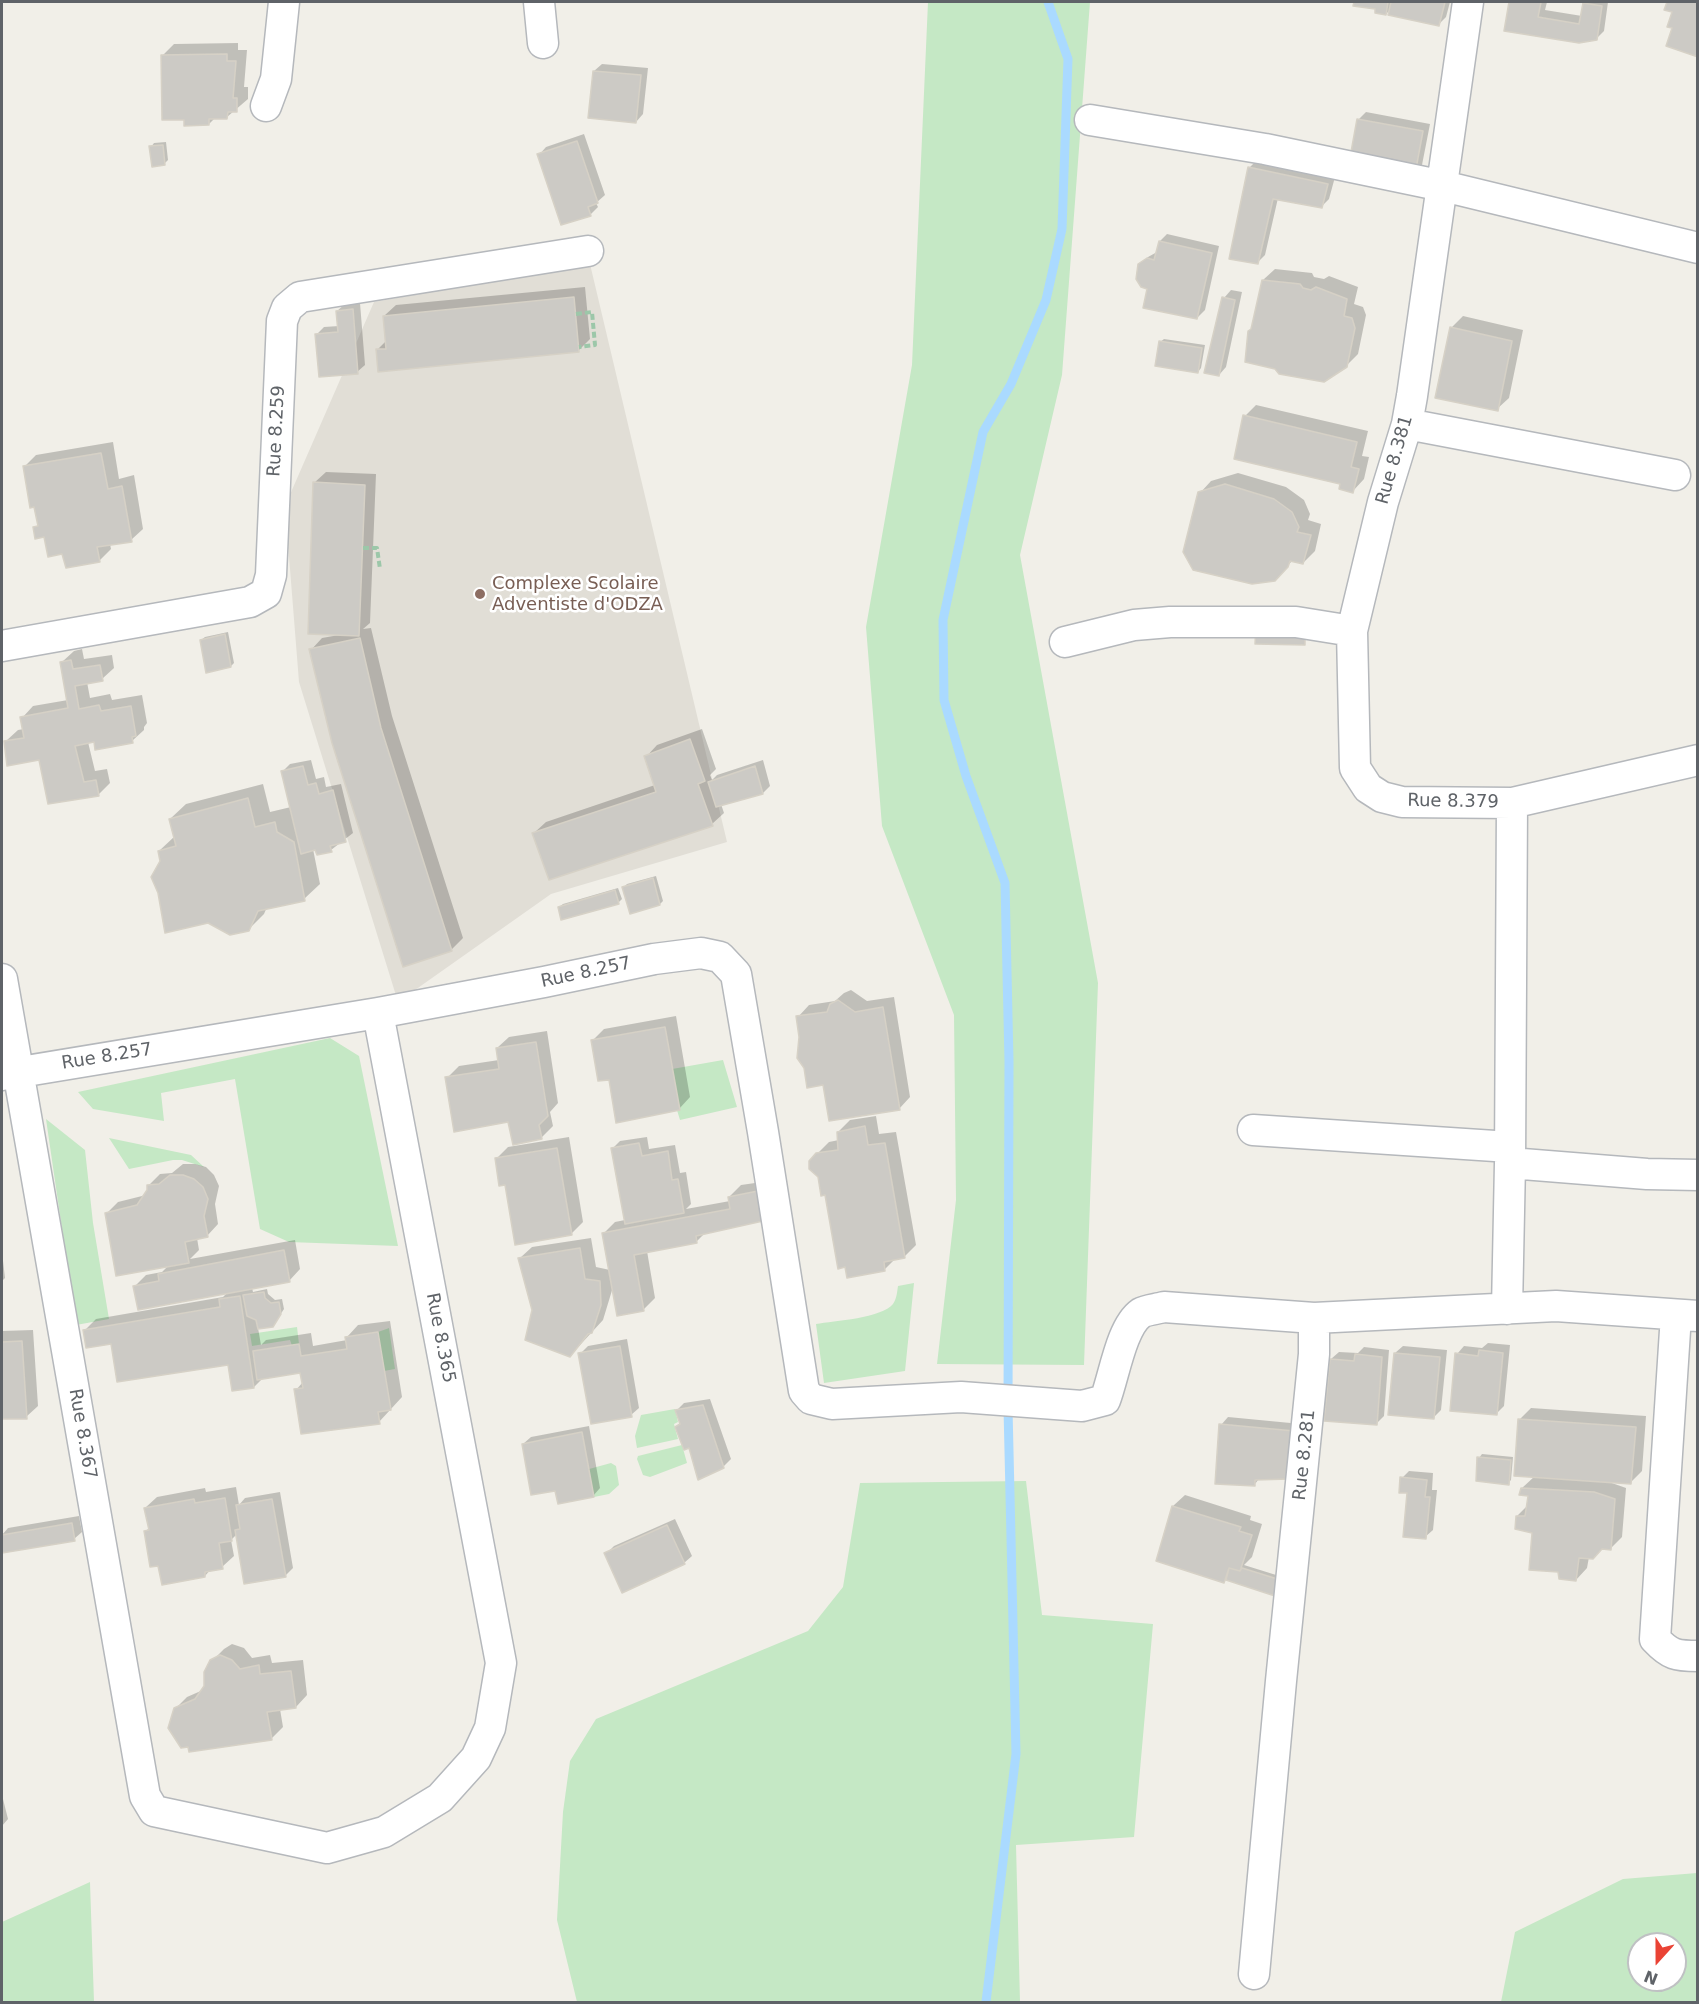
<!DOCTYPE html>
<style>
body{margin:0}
#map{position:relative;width:1699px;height:2004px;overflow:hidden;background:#f1efe8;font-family:"DejaVu Sans",sans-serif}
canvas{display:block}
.frame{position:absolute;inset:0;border:3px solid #5f6368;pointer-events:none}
.north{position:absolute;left:1627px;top:1932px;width:60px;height:60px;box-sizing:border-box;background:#fff;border:2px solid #bfc1c3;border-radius:50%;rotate:201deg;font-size:16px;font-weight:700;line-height:24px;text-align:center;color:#5f6368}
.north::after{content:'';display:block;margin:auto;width:21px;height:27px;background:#ea4335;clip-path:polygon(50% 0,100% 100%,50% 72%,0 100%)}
</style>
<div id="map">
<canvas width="1699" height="2004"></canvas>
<div class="frame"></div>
<div class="north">N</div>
</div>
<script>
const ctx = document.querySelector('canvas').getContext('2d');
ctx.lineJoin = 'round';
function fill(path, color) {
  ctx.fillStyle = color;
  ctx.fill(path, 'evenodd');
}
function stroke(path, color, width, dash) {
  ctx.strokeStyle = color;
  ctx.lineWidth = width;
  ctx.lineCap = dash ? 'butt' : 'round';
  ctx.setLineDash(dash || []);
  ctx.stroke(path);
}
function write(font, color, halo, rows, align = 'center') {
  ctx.font = font + ' "DejaVu Sans",sans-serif';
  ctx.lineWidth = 5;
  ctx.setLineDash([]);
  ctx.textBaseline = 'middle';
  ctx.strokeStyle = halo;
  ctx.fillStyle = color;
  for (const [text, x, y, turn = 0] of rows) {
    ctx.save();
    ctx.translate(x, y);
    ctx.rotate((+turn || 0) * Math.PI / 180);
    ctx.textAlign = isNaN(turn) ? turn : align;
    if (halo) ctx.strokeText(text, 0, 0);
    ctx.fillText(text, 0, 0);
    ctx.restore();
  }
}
fill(new Path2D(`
 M590 264 727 842 551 894 398 1002 299 682 285 506 374 302Z`), '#e1ded6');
fill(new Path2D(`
 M928 2H1090L1062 375 1020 555 1098 983 1084 1365 937 1364 956 1200 954 1015 882 826 866 627 912 365Z
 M330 1038 359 1056 398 1246 289 1242 260 1229 235 1079 161 1093 164 1121 93 1109 78 1092Z
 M723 1060 737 1107 680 1120 670 1087 672 1069Z
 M46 1119 85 1150 93 1223 109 1319 76 1325Z
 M109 1138 191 1155 204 1167 182 1160H173L129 1169Z
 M914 1283 905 1371 824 1383 816 1324C834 1321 882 1318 893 1304 897 1298 897 1292 898 1286Z
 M297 1327 299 1344 292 1346 290 1340 252 1346 250 1334Z
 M389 1328 395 1369 384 1371 378 1332Z
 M675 1409 678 1422 674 1424 678 1439 637 1448 635 1436 641 1415Z
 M682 1445 687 1463 650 1477 643 1475 637 1459 638 1456Z
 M611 1463 616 1466 619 1485 609 1494 594 1497 589 1469Z
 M1026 1481 1042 1615 1153 1624 1134 1837 1016 1845 1020 2002H577L557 1920 563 1812 570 1761 596 1719 808 1631 843 1587 860 1483Z
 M1697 1873V2002H1501L1515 1932 1623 1879ZM1639 1944H1675V1980H1639Z
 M90 1882 94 2002H2V1922Z`), '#c5e8c5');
fill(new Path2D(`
 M1355 2H1450L1446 17 1439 24 1392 8 1386 14 1377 7 1355 4Z
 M1510 2H1547L1545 10 1582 16 1584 4 1587 2H1608L1604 31 1596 39 1506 30Z
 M238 43V50H247L244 87H248V99L227 117 215 118 209 124 185 119 163 55 174 44Z
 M602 64 648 68 643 114 636 122 594 71Z
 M1366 112 1430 124 1422 165 1414 173 1358 120Z
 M584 134 605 195 596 203 598 207 590 215 539 155 546 147Z
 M166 142 168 160 164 164 151 147 154 143Z
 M1257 160 1335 177 1329 199 1322 206 1278 198 1265 255 1257 263 1250 167Z
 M1167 234 1219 246 1205 310 1197 318 1149 287 1140 265 1148 257 1157 252 1160 241Z
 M1275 269 1312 273 1314 277 1324 279 1329 276 1358 287 1354 304 1363 307 1366 315 1358 354 1346 366 1263 280Z
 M585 287 590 339 579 350H377L386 341 384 316 396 305Z
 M1231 290 1242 292 1226 367 1219 375 1224 298Z
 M360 303 365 365 357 372 317 334 324 327 339 326 337 311 345 304Z
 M1463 316 1523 330 1509 398 1497 409 1451 328Z
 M1164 339 1205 345 1201 368 1198 372 1160 342Z
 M1256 405 1368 431 1362 456 1369 457 1364 479 1353 491 1245 416Z
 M113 442 119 479 134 475 143 529 131 540 110 544 111 549 99 561 63 552 34 528 39 524 24 467 36 455Z
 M326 472 376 474 370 623 363 629 371 628 392 716 463 938 451 950 311 650 322 638 339 635 314 483Z
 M1238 473 1286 487 1304 500 1310 514 1308 520 1321 524 1315 551 1303 563 1293 560 1274 580 1200 493 1211 481Z
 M228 632 234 663 231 666 201 640 205 637Z
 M82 649 84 659 112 655 114 668 102 679 87 682 90 698 110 694 112 700 142 695 147 723 144 727V730L132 741 88 742 95 771 107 769 110 783 98 795 40 759 6 741 18 730 24 729 22 718 33 706 68 700 62 662 74 651Z
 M702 729 716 769 710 775 712 780 717 775 763 760 770 786 763 793 721 804 724 813 712 824 534 833 546 822 655 785 646 757 657 745Z
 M311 760 316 779 324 777 326 787 341 784 353 833 331 850 313 849 320 884 304 899 267 907 264 914 248 930 162 862 159 851 175 836 170 819 186 804 263 784 270 812 291 807 282 772 290 764Z
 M656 876 663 901 660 904 624 887 627 884Z
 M618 888 622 899 618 903 559 907 563 904Z
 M851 990 867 1001 894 997 910 1097 899 1109 824 1083 800 1037 798 1017 809 1005 835 1001 844 993Z
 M676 1016 690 1097 679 1109 592 1041 604 1029Z
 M547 1031 558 1103 550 1112 553 1126 541 1138 447 1078 459 1066 499 1060 497 1048 509 1037Z
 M876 1116 879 1134 896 1132 916 1245 904 1257 896 1258 884 1270 826 1193 810 1161 829 1142 839 1140 838 1132 850 1120Z
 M569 1137 583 1222 571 1234 506 1183 496 1159 508 1147Z
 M647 1137 649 1149 675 1145 680 1173 686 1172 691 1204 686 1209 730 1201 729 1197 741 1185 769 1181 774 1208 706 1232 696 1242 647 1251 655 1298 644 1309 613 1287 603 1320 570 1356 534 1310 520 1258 532 1247 591 1238 596 1267 610 1270 603 1234 615 1222 625 1220 612 1149 620 1141Z
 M183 1164H195L206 1167 214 1175 219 1186 215 1204 218 1224 207 1236 197 1238 199 1250 190 1259 295 1240 300 1269 289 1281 252 1288 253 1292 267 1289 268 1294 275 1300 282 1299 284 1309 276 1321 258 1328 261 1345 266 1340 311 1333 313 1346 347 1340V1337L358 1325 390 1321 402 1397 379 1422 296 1390 303 1382 302 1372 263 1378 254 1387 229 1364 85 1330 96 1319 223 1297 228 1292 135 1286 146 1275 162 1272 169 1265 107 1213 118 1202 146 1195 149 1185 160 1174 172 1173Z
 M2 1252 5 1278 2 1281Z
 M33 1330 38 1406 26 1417 2 1418V1331Z
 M627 1339 639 1408 631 1415 580 1354 588 1346Z
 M1488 1343 1510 1345 1504 1406 1496 1414 1457 1354 1464 1346 1482 1348Z
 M1403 1346 1447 1350 1441 1410 1434 1417 1395 1353Z
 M1364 1347 1389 1350 1384 1416 1376 1424 1331 1359 1339 1352 1358 1353Z
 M710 1399 731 1459 723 1467 681 1423 677 1410 684 1403Z
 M1531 1408 1646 1416 1642 1471 1631 1482H1609L1626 1488 1622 1537 1611 1548 1602 1547 1589 1557 1587 1568 1576 1580 1517 1516 1528 1505 1529 1494 1522 1488 1535 1476 1519 1420Z
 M1228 1417 1301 1424 1255 1484 1221 1425Z
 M589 1426 600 1488 593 1496 556 1489 523 1444 531 1437Z
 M1482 1454 1513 1457 1511 1480 1508 1483 1479 1458Z
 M1409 1471 1433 1473 1432 1490H1437L1433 1530 1425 1537 1402 1478Z
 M236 1487 239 1505 245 1498 280 1492 293 1568 285 1576 238 1533 231 1540 234 1556 222 1567 211 1569 205 1576 160 1564 145 1532 150 1527 145 1508 157 1497 205 1488 206 1492Z
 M1185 1495 1251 1516 1250 1520 1262 1524 1252 1557 1244 1565 1289 1579 1284 1593 1227 1578 1224 1582 1158 1561 1173 1506Z
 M79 1516 82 1532 74 1539 3 1551 2 1535 8 1528Z
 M675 1519 692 1556 684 1563 606 1554 614 1546Z
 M232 1644 244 1648 252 1658 270 1655 272 1663 303 1660 307 1695 296 1707 280 1709 283 1727 271 1739 175 1709 187 1697 203 1690 212 1661 224 1649Z
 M2 1795 8 1819 2 1826Z`), '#0003');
stroke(new Path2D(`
 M986 2002 1016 1754 1008 1408 1009 1061 1005 883 966 776 944 700 943 620 983 432 1011 384 1046 300 1062 229 1068 59 1048 2`), '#aadaff', 9);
const building = new Path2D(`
 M1354 2H1388L1386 15 1375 13V9L1353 6Z
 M1391 2H1445L1439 26 1388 15Z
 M1509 2H1541L1538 17 1579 24 1583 3 1602 6 1597 40 1579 43 1504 31Z
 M1667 2H1698V57L1666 46 1672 28 1667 27 1672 12 1664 10Z
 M227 54V61H236L233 98H237V112H228L227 119H209V125L184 126V120H162L161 55Z
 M593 71 641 75 636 123 588 118Z
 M1357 119 1423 131 1415 174 1349 163Z
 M577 141 598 203 588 207 591 216 561 225 537 154Z
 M163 145 165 165 152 167 149 146Z
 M1248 167 1328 184 1322 208 1273 199 1258 264 1229 259Z
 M1159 241 1212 253 1197 319 1143 308 1147 289 1141 287 1136 279 1138 264 1147 258 1154 260Z
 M1262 280 1300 284 1303 288 1311 290 1316 287 1347 299 1344 316 1352 318 1355 328 1347 367 1324 382 1279 374 1275 369 1245 362 1248 331 1251 329Z
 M574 297 579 352 378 372 376 349H386L383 316Z
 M1222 297 1235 300 1219 376 1204 373Z
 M353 309 358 374 319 377 315 334 338 332 336 311Z
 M1450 327 1512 341 1498 411 1435 398Z
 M1159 341 1202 348 1198 373 1155 366Z
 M1243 415 1357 442 1351 467 1359 469 1353 493 1339 489 1340 484 1234 459Z
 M101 453 108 489 122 486 132 542 97 547 100 562 66 568 62 554 48 557 44 537 35 539 33 527 38 526 34 507 30 508 23 466Z
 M313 482 365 485 359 636 308 634Z
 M1225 484 1274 499 1292 512 1299 527 1297 532 1311 535 1303 564 1290 561 1288 567 1275 581 1252 584 1193 570 1183 552 1198 492Z
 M1256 624 1305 625V645L1255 644Z
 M225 634 231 667 206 673 200 640Z
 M360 638 381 728 452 951 403 967 332 743 309 649Z
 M71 660 73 669 100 665 103 681 75 686 79 709 99 705 101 711 131 706 136 736 132 737 133 743 95 750 94 742 75 746 84 782 96 780 99 796 48 804 39 760 7 766 4 741 24 738 20 717 68 708 60 662Z
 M690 739 705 781 698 784 713 826 549 880 532 833 656 792 644 756Z
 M303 766 308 785 316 783 319 794 333 790 346 842 330 846 332 852 317 855 315 850 301 854 281 771Z
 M755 766 763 794 716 807 708 782Z
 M248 798 255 827 275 822 277 832 294 842 305 901 258 911 249 931 230 935 208 923 165 933 158 893 151 877 160 861 158 851 176 846 169 819Z
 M653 878 660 905 630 914 622 887Z
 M615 890 619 904 561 920 558 907Z
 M838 1000 855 1012 883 1007 900 1110 829 1121 823 1085 807 1088 804 1068 797 1058 799 1037 796 1016 827 1012 830 1004Z
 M665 1027 680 1110 616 1123 609 1080 598 1081 591 1040Z
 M536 1042 548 1116 539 1125 542 1139 513 1145 508 1122 454 1132 445 1077 499 1069 496 1048Z
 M865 1126 868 1145 885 1143 905 1258 884 1262 885 1271 847 1278 845 1267 838 1269 825 1195 821 1196 818 1177 809 1169V1161L816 1153 838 1150 837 1132Z
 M639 1143 642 1156 668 1151 672 1180 678 1179 684 1213 625 1224 611 1148Z
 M557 1148 572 1235 515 1245 505 1185 499 1186 495 1158Z
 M170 1175H183L194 1179 203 1187 208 1199 204 1216 208 1237 185 1242 189 1263 116 1276 105 1213 137 1205 147 1190V1185L159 1184Z
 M758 1191 763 1221 696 1236 697 1243 634 1255 644 1311 617 1316 602 1233 730 1209 728 1197Z
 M580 1248 585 1279 600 1281 601 1305 592 1333 588 1334 570 1357 525 1340 532 1310 518 1258Z
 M284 1250 290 1282 138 1310 133 1286 159 1281 158 1274Z
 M264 1292 265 1298 271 1303 279 1302 281 1314 273 1327 258 1329 256 1320 247 1316 243 1295Z
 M240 1296 254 1388 232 1391 228 1365 117 1382 111 1344 86 1348 83 1330 220 1307 219 1299Z
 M378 1332 391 1410 378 1412 380 1424 301 1434 294 1389 303 1388 300 1373 257 1380 253 1351 299 1344 301 1356 347 1349 345 1337Z
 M22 1341 27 1419H2V1342Z
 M620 1346 632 1417 591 1424 578 1353Z
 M1479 1350 1503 1353 1497 1415 1450 1411 1455 1353 1478 1356Z
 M1394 1353 1440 1357 1434 1419 1388 1415Z
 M1355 1354 1382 1357 1377 1425 1324 1421 1330 1359 1354 1361Z
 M703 1405 724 1468 698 1480 689 1448 684 1450 675 1427 680 1424 675 1410Z
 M1518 1419 1636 1427 1631 1484 1514 1476Z
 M1219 1424 1294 1431 1289 1479 1255 1480V1486L1215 1484Z
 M582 1432 594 1497 558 1504 555 1491 531 1495 522 1444Z
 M1477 1457 1511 1460 1509 1485 1476 1481Z
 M1400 1477 1427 1480 1425 1497H1430L1426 1539 1403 1537 1407 1493H1399Z
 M1521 1488 1594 1492 1615 1499 1611 1550 1602 1549 1593 1559 1579 1558 1576 1581 1559 1579 1558 1572 1529 1570 1532 1533 1515 1529 1516 1516H1525L1528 1496 1519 1495Z
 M225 1498 232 1541 219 1543 223 1569 205 1572V1577L162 1585 158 1566 150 1567 144 1531 149 1530 144 1508 194 1499 195 1503Z
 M272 1499 286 1577 244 1584 235 1530 240 1529 236 1505Z
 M1172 1506 1241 1527 1239 1531 1252 1535 1240 1571 1229 1568 1224 1583 1156 1561Z
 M72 1523 75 1541 2 1553V1535Z
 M667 1525 685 1564 622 1593 604 1553Z
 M1229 1568 1240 1571 1242 1568 1287 1582 1281 1598 1226 1580Z
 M220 1655 232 1660 240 1669 259 1665 260 1674 291 1671 296 1708 267 1712 272 1740 189 1752 188 1747 181 1748 168 1728 174 1708 195 1699 204 1686V1672L210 1660Z`);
fill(building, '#cccac5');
stroke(building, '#d6d1c6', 1.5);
const minor = new Path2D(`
 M539 2 543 43
 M266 106 276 79 284 2
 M1090 120 1265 149 1443 186 1698 248
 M1407 424 1675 475
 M1352 631 1355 768 1368 788 1382 797 1402 802 1512 803 1698 760
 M1065 642 1134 625 1170 622H1296L1352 631 1383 502 1407 424 1412 396 1468 2
 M2 646 250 602 266 593 271 575 282 321 287 308 300 297 588 251
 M2 979 145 1796 154 1811 327 1848 384 1832 440 1798 476 1758 490 1728 501 1663 378 1013
 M2 1075 378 1013 544 982 654 959 701 953 720 957 736 974 763 1132 804 1391 811 1399 832 1404 961 1397 1082 1406 1105 1400C1114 1377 1121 1327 1141 1313 1146 1310 1157 1309 1164 1307L1314 1318
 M1253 1130 1510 1147
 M1510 1163 1647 1174 1698 1175
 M1507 1309 1510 1163 1512 803
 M1676 1315 1655 1639C1670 1655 1676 1656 1698 1656
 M1254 1974 1281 1681 1314 1354V1318L1556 1306 1698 1316`);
stroke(minor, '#b5b8bc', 33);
stroke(new Path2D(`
 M576 314 592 312 595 345 579 347
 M363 548H377L380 569`), '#9cc7a9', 4, [6, 3]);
stroke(minor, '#fff', 30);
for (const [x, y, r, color] of [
 [480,594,6,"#8d6e63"]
]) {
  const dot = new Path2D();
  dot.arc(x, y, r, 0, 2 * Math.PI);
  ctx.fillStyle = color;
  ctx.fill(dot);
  stroke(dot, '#fff', 2);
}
write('18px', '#5f6368', '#fff', [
 ["Rue 8.259",277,431,-87],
 ["Rue 8.381",1395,460,-74],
 ["Rue 8.379",1453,802,1],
 ["Rue 8.257",586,973,-12],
 ["Rue 8.257",107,1057,-9],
 ["Rue 8.365",440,1338,79],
 ["Rue 8.367",82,1434,80],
 ["Rue 8.281",1305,1455,-84]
]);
write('18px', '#785e54', '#fff', [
 ["Complexe Scolaire",492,584],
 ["Adventiste d'ODZA",492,605]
], 'left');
</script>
